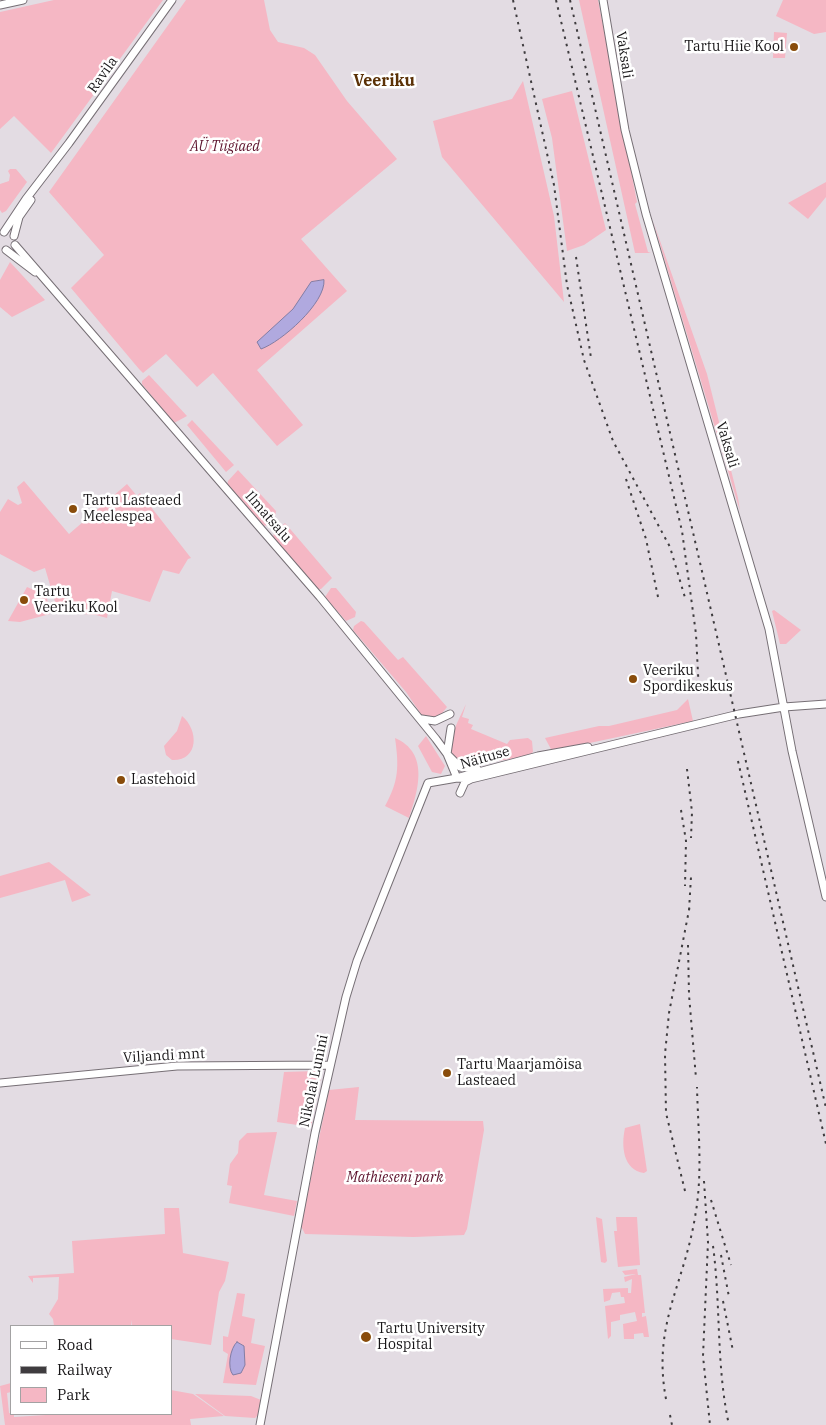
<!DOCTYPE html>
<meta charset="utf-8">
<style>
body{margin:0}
#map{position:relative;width:826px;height:1425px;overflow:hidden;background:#e3dce3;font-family:"IBM Plex Serif",serif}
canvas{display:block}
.legend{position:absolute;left:10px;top:1325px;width:162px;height:90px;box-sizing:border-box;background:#fff;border:1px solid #a3a2a3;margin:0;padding:6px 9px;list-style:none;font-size:15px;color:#191719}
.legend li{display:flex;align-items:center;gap:10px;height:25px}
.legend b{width:25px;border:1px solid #a3a2a3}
</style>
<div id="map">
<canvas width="826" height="1425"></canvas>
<ul class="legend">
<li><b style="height:6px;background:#fff"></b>Road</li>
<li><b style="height:6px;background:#3f3c3f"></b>Railway</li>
<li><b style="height:14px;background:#f5b7c4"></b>Park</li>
</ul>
</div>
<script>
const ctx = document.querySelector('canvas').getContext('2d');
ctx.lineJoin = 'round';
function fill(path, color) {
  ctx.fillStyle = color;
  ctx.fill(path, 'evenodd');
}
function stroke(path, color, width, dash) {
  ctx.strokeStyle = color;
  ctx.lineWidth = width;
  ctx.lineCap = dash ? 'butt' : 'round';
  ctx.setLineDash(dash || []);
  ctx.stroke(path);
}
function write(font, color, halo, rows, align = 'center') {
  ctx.font = font + ' "IBM Plex Serif",serif';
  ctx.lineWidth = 5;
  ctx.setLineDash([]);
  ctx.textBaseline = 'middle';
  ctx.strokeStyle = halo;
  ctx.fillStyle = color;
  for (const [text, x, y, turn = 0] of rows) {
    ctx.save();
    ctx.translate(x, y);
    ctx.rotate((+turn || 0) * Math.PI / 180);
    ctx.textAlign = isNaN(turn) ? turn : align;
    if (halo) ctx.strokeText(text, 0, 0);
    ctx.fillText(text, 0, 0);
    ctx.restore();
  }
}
fill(new Path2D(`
 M54 0H163L51 153 14 116 0 129V12Z
 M186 0H264L270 30 278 42 304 48 315 55 347 101 397 159 301 239 347 291 257 370 303 425 277 446 213 373 197 387 166 354 143 373 139 369 71 288 104 255 49 192Z
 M579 0H598L637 202 635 204 648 252 651 253H635Z
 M783 0H826V32L814 34 776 16Z
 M774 32 787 33 785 58H773Z
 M523 81 554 216 564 302 442 157 433 121 512 99Z
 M572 91 606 230 584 245 567 251 552 138 542 99Z
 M10 169H16L27 182 6 211 2 213 0 210V184L9 181 10 175 8 171Z
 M826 182V197L808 219 788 203Z
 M653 221 707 374 738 498 740 511Z
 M10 262 45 300 12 317 0 307V280Z
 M149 375 187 416 174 423 142 384V381Z
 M192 420 234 465 226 472 187 425Z
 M238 470 276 511C275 518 272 525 264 526L227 485 228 481Z
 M24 481 69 534 127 484 137 496 140 493 191 558 188 559 179 574 163 570 150 602 112 591 107 618 96 615 58 612 45 568 34 572 0 554V512L8 499 18 505 22 503 17 487Z
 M285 523 332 578 321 589H318L273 537 274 533Z
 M39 584 45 588 50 614 20 622 8 621 27 587 34 590Z
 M331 588H336L356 612 355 617 346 621 325 597Z
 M774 610 801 630 786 644H780L772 611Z
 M361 621 364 622 398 660 403 657 447 707 439 717 430 719 423 717 406 692 353 630 354 626Z
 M688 699 693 721 552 751 545 738 599 726H609L677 710Z
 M466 704 462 717 469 719 468 723 473 725 471 729 507 744 510 740 528 738 532 741 533 752 528 756 467 766C437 756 458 722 466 704Z
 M182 716C199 730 199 761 172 760L166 755 164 746 177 731Z
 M426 736 445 766 441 774 432 772 418 746Z
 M395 738C430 753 418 791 409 818L385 806C399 781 399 766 395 738Z
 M49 862 91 895 72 902 65 880 0 898V876Z
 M317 1071 321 1077 311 1127 277 1122 284 1072Z
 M359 1087 355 1120 483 1121 484 1130 467 1229 464 1235 414 1237 305 1234 301 1226 329 1090Z
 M640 1124 647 1171 644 1173C623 1170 621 1146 625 1128Z
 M277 1132 264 1195 297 1201 294 1216 229 1203 232 1186 227 1185 230 1164 238 1153 239 1141 247 1133Z
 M164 1208H179L183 1253 229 1262 225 1281 219 1292 211 1345 171 1339V1326H132V1320L131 1326H54L53 1319 49 1314 58 1299 59 1277 33 1278V1283L28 1276 74 1273 72 1241 165 1234Z
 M596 1217 602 1219 607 1261 605 1263 601 1262Z
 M616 1217H637L640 1265 618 1267 614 1231H617Z
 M637 1269 638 1275H641L645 1313H642V1317L646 1316 649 1337H644L643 1333 634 1334V1339H624L623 1324 637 1321 635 1312 620 1315V1320L611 1322V1336L608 1339 605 1306 625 1303 624 1297H621L620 1292 612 1293 610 1300 604 1302 603 1289 628 1288V1293H631L632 1279 625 1282 624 1277 636 1274 625 1275 622 1271Z
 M237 1293 245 1294 242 1316 255 1319 251 1343 265 1346 256 1385 223 1383 228 1354 223 1351V1336L228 1337Z
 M11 1383V1392L7 1393 9 1413 14 1414V1417L62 1414H171V1390L193 1394 224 1416 190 1419 191 1425H5L0 1386Z
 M195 1394 251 1396 261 1400 258 1415 255 1418 225 1416Z`), '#f5b7c4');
const water = new Path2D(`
 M324 280C326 303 281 342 261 349L257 342 293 309 311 282Z
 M237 1342 244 1346 245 1365 241 1373 233 1375C227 1368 230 1348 237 1342Z`);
fill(water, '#b0a9df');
stroke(water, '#837da4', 1);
const minor = new Path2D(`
 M603 0 625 130 646 214 769 629 792 751 826 897
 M0 5 23 0
 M4 232 26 199 69 143 172 0
 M14 236 19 217 31 200
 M15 245 320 597 436 739 447 754 457 778
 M6 250 35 272
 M422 719 435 721 450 714
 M451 728 447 754 460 767 477 769
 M460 777 538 756 588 747
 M460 793 465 782 471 779
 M0 1083 177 1066 329 1065
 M260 1425 315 1133 346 997 357 961 428 783 457 778 471 779 739 714 784 707 826 704`);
stroke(minor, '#766f75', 9);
stroke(minor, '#fff', 7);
stroke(new Path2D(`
 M513 0 554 185 567 285 584 360 613 441 670 547 686 601
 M556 0 682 531 696 634 699 693
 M570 0 826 1108
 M576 257 591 358
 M626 479 646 539 658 597
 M738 761 826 1144
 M687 769 692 812 691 838
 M681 810 686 841 685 886
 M689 910 691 877
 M688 945 689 995 696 1078
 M704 1181 708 1242 703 1356 710 1425
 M685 1191 666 1113 665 1054 669 1013 690 905
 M711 1200 731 1265
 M713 1246C721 1306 716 1366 729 1425
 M721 1255 729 1297
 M723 1301 733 1351
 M666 1399C652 1325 684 1285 695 1217 703 1174 698 1130 697 1087
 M670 1415 672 1425`), '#3f3c3f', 2, [2.5, 5]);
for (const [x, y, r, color] of [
 [794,47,5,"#894c0b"],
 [73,509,5,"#894c0b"],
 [24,600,5,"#894c0b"],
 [633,679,5,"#894c0b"],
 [121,780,5,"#894c0b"],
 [447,1073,5,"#894c0b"],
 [366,1337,6,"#894c0b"]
]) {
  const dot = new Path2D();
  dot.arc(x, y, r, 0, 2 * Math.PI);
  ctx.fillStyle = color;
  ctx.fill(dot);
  stroke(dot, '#fff', 2);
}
write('14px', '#191719', '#fff', [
 ["Tartu Hiie Kool",784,47,"right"],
 ["Tartu Lasteaed",83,501],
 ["Meelespea",83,517],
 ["Tartu",34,592],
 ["Veeriku Kool",34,608],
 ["Veeriku",643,671],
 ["Spordikeskus",643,687],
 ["Lastehoid",131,780],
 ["Tartu Maarjamõisa",457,1065],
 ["Lasteaed",457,1081],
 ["Tartu University",377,1329],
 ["Hospital",377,1345]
], 'left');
write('14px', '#191719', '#fff', [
 ["Vaksali",624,55,81],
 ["Ravila",103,75,-55],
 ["Vaksali",727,445,73],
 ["Ilmatsalu",268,517,49],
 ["Näituse",485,758,-16],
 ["Viljandi mnt",164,1056,-3],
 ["Nikolai Lunini",314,1081,-78]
]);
write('italic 14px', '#5d132d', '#fff', [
 ["AÜ Tiigiaed",225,147],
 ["Mathieseni park",395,1178]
]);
write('bold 16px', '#5b3106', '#fff', [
 ["Veeriku",384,81]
]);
</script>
